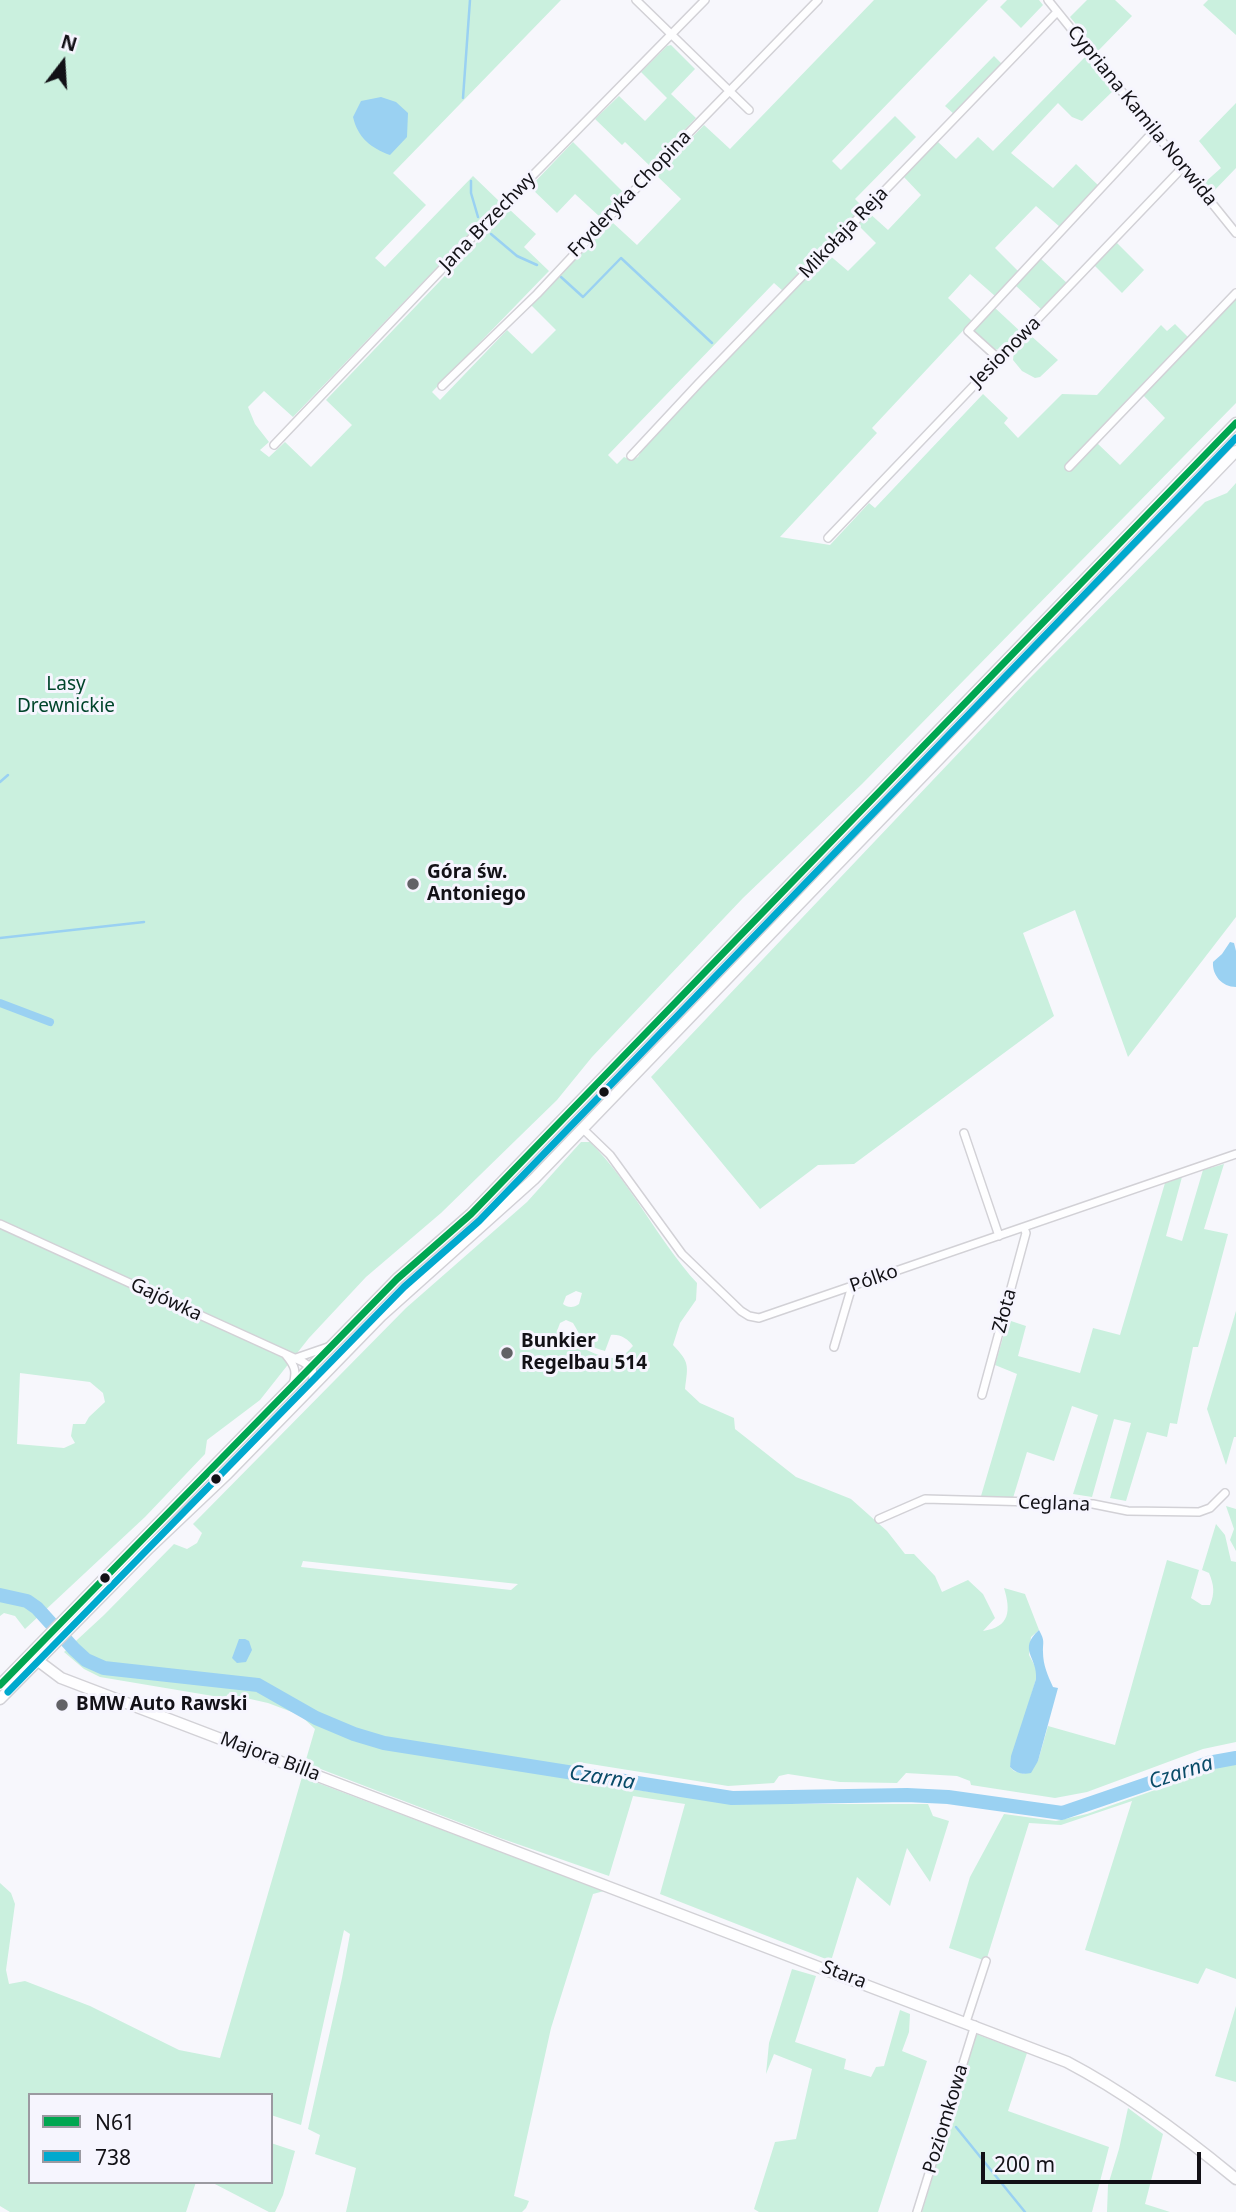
<!DOCTYPE html>
<meta charset="utf-8">
<style>
body{margin:0}
#map{position:relative;width:1236px;height:2212px;overflow:hidden;background:#f7f7fc;font-family:"Noto Sans",sans-serif}
canvas{display:block}
.legend{position:absolute;left:28px;top:2093px;width:245px;height:91px;box-sizing:border-box;background:#f6f5fe;border:2px solid #9b9aa1;margin:0;padding:9px 12px;list-style:none;font-size:21px;color:#121116}
.legend li{display:flex;align-items:center;gap:14px;height:35px}
.legend b{width:35px;border:2px solid #9b9aa1}
.north{position:absolute;left:28px;top:28px;width:70px;height:70px;-webkit-text-stroke:5px #f6f5fe;paint-order:stroke;rotate:17deg;font-size:19px;font-weight:700;line-height:28px;text-align:center;color:#121116}
.north::after{content:'';display:block;margin:auto;width:24px;height:32px;background:#121116;clip-path:polygon(50% 0,100% 100%,50% 72%,0 100%)}
.scale{position:absolute;left:981px;top:2152px;width:220px;height:32px;box-sizing:border-box;border:4px solid #121116;border-top:0;padding-left:9px;font-size:21px;line-height:24px;white-space:nowrap;color:#121116;-webkit-text-stroke:5px #f6f5fe;paint-order:stroke}
</style>
<div id="map">
<canvas width="1236" height="2212"></canvas>
<ul class="legend">
<li><b style="height:9px;background:#00a651"></b>N61</li>
<li><b style="height:9px;background:#00a9ce"></b>738</li>
</ul>
<div class="north">N</div>
<div class="scale">200 m</div>
</div>
<script>
const ctx = document.querySelector('canvas').getContext('2d');
ctx.lineJoin = 'round';
function fill(path, color) {
  ctx.fillStyle = color;
  ctx.fill(path, 'evenodd');
}
function stroke(path, color, width, dash) {
  ctx.strokeStyle = color;
  ctx.lineWidth = width;
  ctx.lineCap = dash ? 'butt' : 'round';
  ctx.setLineDash(dash || []);
  ctx.stroke(path);
}
function write(font, color, halo, rows, align = 'center') {
  ctx.font = font + ' "Noto Sans",sans-serif';
  ctx.lineWidth = 6;
  ctx.setLineDash([]);
  ctx.textBaseline = 'middle';
  ctx.strokeStyle = halo;
  ctx.fillStyle = color;
  for (const [text, x, y, turn = 0] of rows) {
    ctx.save();
    ctx.translate(x, y);
    ctx.rotate((+turn || 0) * Math.PI / 180);
    ctx.textAlign = isNaN(turn) ? turn : align;
    if (halo) ctx.strokeText(text, 0, 0);
    ctx.fillText(text, 0, 0);
    ctx.restore();
  }
}
fill(new Path2D(`
 M0 0H561L393 173 426 205 375 258 385 267 473 176 500 202 293 417 264 391 248 407 255 424 269 442 260 450 269 457 285 442 311 467 352 425 326 400 509 209 536 234 524 247 549 271 432 392 440 400 507 330 532 354 556 330 531 305 612 222 637 245 681 199 656 175 704 125 730 149 874 0H988L832 161 841 170 895 116 916 137 855 199 864 208 783 291 774 283 608 455 617 464 624 457 631 460 638 457 644 446 828 254 848 271 876 243 857 224 868 212 888 230 921 195 903 176 937 141 956 159 978 137 993 151 1085 57 1114 90 1082 121 1072 117 1058 103 1011 153 1053 188 1076 164 1099 186 1060 227 1036 206 995 248 1018 271 995 296 970 274 948 298 972 321 872 428 877 433 780 537 830 545 869 503 875 508 983 394 1008 418 1004 423 1018 438 1062 394 1097 395 1161 325 1167 331 1175 324 1189 338 1066 466 1070 470 1097 443 1120 465 1165 418 1143 395 1236 299V403L862 784 743 898 592 1057 557 1100 441 1213 366 1277 309 1338 260 1400 207 1440 205 1454 145 1517 25 1629 15 1616 4 1613 0 1616ZM20 1373 90 1382 103 1393 105 1402 89 1417 85 1424H73L71 1436 75 1443 64 1448 17 1444Z
 M1007 0H1039L1043 5 1021 28 1000 7Z
 M1087 0H1115L1132 16 1098 51 1070 17Z
 M1208 0H1236V35L1203 5Z
 M671 45 695 69 671 94 696 118 650 166 625 142 622 145 595 119 619 96 645 121 667 98 641 72 667 46Z
 M994 56 1003 65 955 115 945 106Z
 M1236 103V168L1211 194 1203 184 1221 168 1199 141Z
 M573 142 624 193 600 217 575 194 557 213 530 187Z
 M1116 242 1144 270 1122 293 1094 265Z
 M1040 258 1068 284 1043 311 1015 285Z
 M994 307 1022 333 1006 348 994 350 973 330Z
 M1029 334 1058 360 1040 377 1035 378 1022 371 1013 360 1014 350Z
 M1236 483V917L1128 1057 1075 910 1023 933 1054 1016 854 1164 818 1165 760 1209 651 1077 1025 683 1205 502 1227 493Z
 M581 1142H590C632 1184 657 1239 697 1283L696 1300 680 1323 673 1345C690 1363 688 1365 685 1389L700 1403 734 1418 735 1429 796 1477 851 1499 887 1531 905 1554H914L935 1576 942 1592 968 1580 983 1594 995 1618 983 1631C1010 1627 1011 1611 1004 1588L1025 1594 1039 1630 1031 1637 1029 1655 1037 1670 1036 1679 1010 1767 1014 1771 1024 1774 1038 1761 1048 1726 1115 1745 1167 1560 1199 1570 1191 1598 1202 1605H1210C1215 1593 1214 1585 1209 1573L1202 1570 1216 1524 1225 1535 1231 1561 1236 1562V1742L1203 1749 1087 1792 1055 1798 971 1785 970 1781 957 1776 906 1773 897 1783 840 1782 788 1774 779 1776 774 1783 728 1786 578 1762 574 1781 735 1804H928L933 1816 949 1821 930 1882 907 1848 890 1906 857 1877 831 1961 660 1894 685 1804 633 1796 609 1876 500 1838 305 1763 315 1729 300 1715 268 1703 228 1694 225 1698 100 1677 84 1669 64 1652 104 1615 174 1544 187 1549 197 1543 202 1533 193 1524 406 1308 527 1202ZM576 1291 582 1293 579 1304C574 1308 568 1308 563 1304L566 1296ZM566 1320 573 1323C584 1341 581 1344 605 1351L611 1335C620 1334 628 1339 633 1346 629 1350 625 1355 620 1357 603 1363 570 1341 557 1331L560 1323ZM303 1561 518 1584 511 1590 301 1567Z
 M1224 1164 1204 1229 1228 1234 1198 1347H1193L1177 1424 1170 1423 1167 1437 1147 1432 1126 1501 1110 1498 1131 1423 1114 1419 1092 1497 1073 1494 1098 1415 1072 1406 1054 1461 1027 1452 1013 1498 981 1496 1017 1374 995 1365 1008 1320 1026 1326 1018 1356 1080 1373 1093 1328 1120 1335 1165 1183 1182 1177 1166 1236 1182 1241 1203 1170Z
 M1236 1311V1437H1234L1226 1465 1207 1409Z
 M1226 1506 1236 1509V1551L1230 1540 1234 1529Z
 M1236 1764V1979L1206 1968 1198 1984 1085 1950 1132 1801 1061 1825 1029 1823 986 1961 949 1948 970 1877 1004 1814 1056 1821 1087 1814 1223 1766Z
 M302 1777 604 1891 593 1894 551 2028 514 2196 529 2201 526 2208 522 2212H346L356 2168 315 2154 320 2135 308 2129 342 1978 350 1934 344 1930 301 2125 271 2115V2095H30V2182H196L186 2212H10L0 2206V1883L11 1893 15 1904 6 1970 9 1984 25 1981 90 2006 179 2050 220 2058Z
 M792 1969 816 1976 795 2042 846 2059 844 2069 871 2077 876 2067 884 2066 900 2010 910 2014 909 2032 902 2051 927 2061 878 2212H759L754 2209 775 2142 796 2139 812 2069 774 2054 766 2074 769 2043Z
 M1236 2006V2082L1215 2076Z
 M976 2034 1027 2053 1008 2111 1109 2147 1092 2212H922Z
 M1128 2108 1163 2134 1145 2204 1170 2212H1107L1108 2185 1119 2149Z
 M271 2143 295 2151 283 2195 275 2212H269L211 2182H271Z`), '#caf0de');
fill(new Path2D(`
 M381 97 396 102 408 113 407 137 390 155C371 148 358 138 353 117L361 101Z
 M1230 942 1234 943 1236 951V987C1222 987 1212 975 1213 962L1222 954Z
 M1039 1630C1045 1641 1043 1641 1043 1652 1043 1665 1048 1676 1053 1687L1058 1688 1038 1761 1031 1773C1022 1775 1016 1773 1010 1767L1011 1756 1036 1679C1038 1657 1017 1650 1039 1630Z
 M239 1639H245L249 1641 252 1650 246 1662 237 1663 232 1658Z`), '#9ad1f2');
stroke(new Path2D(`
 M463 98 470 0
 M471 181V193L478 217
 M491 234 517 256 537 265
 M561 277 583 297 621 258 712 343
 M0 782 8 775
 M0 938 144 922
 M956 2127 1025 2212`), '#9ad1f2', 2.5);
stroke(new Path2D(`
 M0 1003 50 1022`), '#9ad1f2', 8);
stroke(new Path2D(`
 M0 1595 27 1601 37 1608 74 1649 86 1660 104 1668 258 1685 316 1718 354 1734 384 1743 732 1798 907 1795 948 1797 1062 1813 1208 1763 1236 1758`), '#9ad1f2', 14);
const street = new Path2D(`
 M636 0 749 110
 M1048 0 1236 233
 M999 359 968 331 1154 131
 M442 386 537 294 675 147 818 0
 M274 445 483 226 705 0
 M631 456 699 383 1057 12
 M1069 467 1236 293
 M828 538 1184 166
 M582 1128 610 1155 682 1254 741 1311 749 1316 759 1318 1236 1154
 M964 1133 999 1236
 M0 1224 303 1362 312 1368 313 1376 312 1385
 M834 1347 852 1286
 M286 1355C295 1366 297 1371 293 1385
 M296 1358 328 1347
 M982 1395 1026 1233 1024 1228
 M879 1519 925 1499 1070 1503 1093 1504 1128 1511 1199 1512 1210 1508 1225 1493
 M966 2022 986 1961
 M917 2212 975 2025`);
const secondary = new Path2D(`
 M37 1660 61 1678 1067 2062C1128 2094 1183 2135 1236 2179
 M0 1685 397 1279 471 1214 1236 423
 M0 1699 149 1548 228 1473 381 1316 534 1179 1236 451`);
stroke(street, '#d2d1d6', 10);
stroke(secondary, '#d2d1d6', 13);
stroke(street, '#fefeff', 7);
stroke(secondary, '#fefeff', 10);
stroke(new Path2D(`
 M0 1685 397 1279 471 1214 1236 423`), '#00a651', 7);
stroke(new Path2D(`
 M8 1692 404 1287 479 1221 1236 438`), '#00a9ce', 7);
for (const [x, y, r, color] of [
 [413,884,7,"#626266"],
 [604,1092,6,"#121116"],
 [507,1353,7,"#626266"],
 [216,1479,6,"#121116"],
 [105,1578,6,"#121116"],
 [62,1705,7,"#626266"]
]) {
  const dot = new Path2D();
  dot.arc(x, y, r, 0, 2 * Math.PI);
  ctx.fillStyle = color;
  ctx.fill(dot);
  stroke(dot, '#f6f5fe', 2.5);
}
write('19px', '#121116', '#f6f5fe', [
 ["Cypriana Kamila Norwida",1142,116,51],
 ["Fryderyka Chopina",630,194,-46],
 ["Jana Brzechwy",488,222,-46],
 ["Mikołaja Reja",844,233,-46],
 ["Jesionowa",1006,352,-45],
 ["Pólko",874,1279,-19],
 ["Gajówka",166,1300,25],
 ["Złota",1005,1311,-75],
 ["Ceglana",1054,1504,2],
 ["Majora Billa",270,1757,21],
 ["Stara",844,1975,21],
 ["Poziomkowa",946,2119,-73]
]);
write('19px', '#00452b', '#f6f5fe', [
 ["Lasy",66,685],
 ["Drewnickie",66,707]
]);
write('bold 19px', '#121116', '#f6f5fe', [
 ["Góra św.",427,873],
 ["Antoniego",427,895],
 ["Bunkier",521,1342],
 ["Regelbau 514",521,1364],
 ["BMW Auto Rawski",76,1705]
], 'left');
write('italic 21px', '#094b68', '#f6f5fe', [
 ["Czarna",1181,1773,-18],
 ["Czarna",602,1778,9]
]);
</script>
